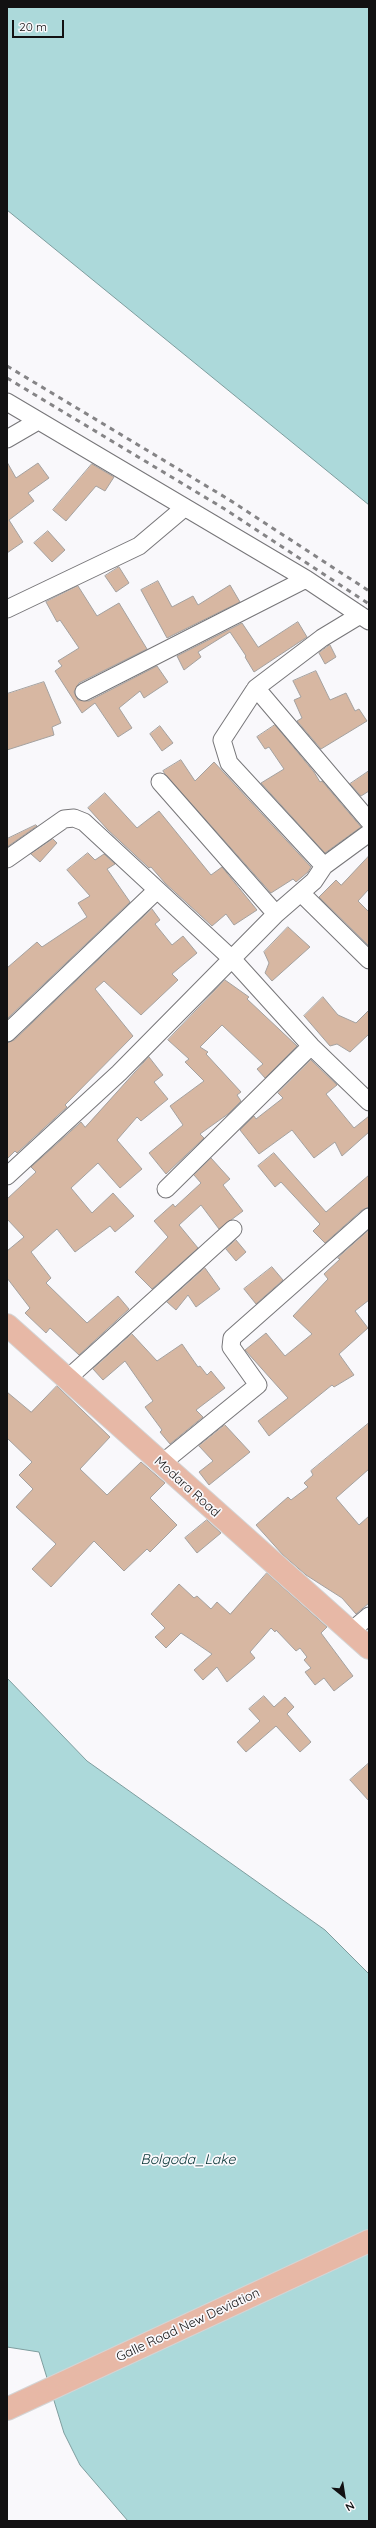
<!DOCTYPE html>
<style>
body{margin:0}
#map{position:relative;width:376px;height:2528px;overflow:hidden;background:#f9f8fb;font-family:Quicksand,sans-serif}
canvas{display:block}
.frame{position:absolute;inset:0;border:8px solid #121112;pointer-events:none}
.north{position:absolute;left:324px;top:2476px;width:40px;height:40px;-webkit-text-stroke:3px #f9f8fb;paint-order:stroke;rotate:150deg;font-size:11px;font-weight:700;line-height:16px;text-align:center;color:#121112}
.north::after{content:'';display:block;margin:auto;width:14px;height:18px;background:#121112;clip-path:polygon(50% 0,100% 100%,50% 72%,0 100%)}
.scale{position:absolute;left:12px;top:20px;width:52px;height:18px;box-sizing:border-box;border:2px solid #121112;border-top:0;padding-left:5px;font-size:12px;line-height:14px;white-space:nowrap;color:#121112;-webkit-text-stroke:3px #f9f8fb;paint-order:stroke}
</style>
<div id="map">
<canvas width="376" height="2528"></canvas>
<div class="frame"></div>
<div class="north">N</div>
<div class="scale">20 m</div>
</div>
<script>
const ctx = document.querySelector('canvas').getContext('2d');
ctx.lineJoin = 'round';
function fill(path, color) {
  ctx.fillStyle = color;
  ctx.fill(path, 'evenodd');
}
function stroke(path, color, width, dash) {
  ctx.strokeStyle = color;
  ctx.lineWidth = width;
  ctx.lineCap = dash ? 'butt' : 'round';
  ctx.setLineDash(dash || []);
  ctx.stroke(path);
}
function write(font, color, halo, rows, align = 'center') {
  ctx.font = font + ' Quicksand,sans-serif';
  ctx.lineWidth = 3.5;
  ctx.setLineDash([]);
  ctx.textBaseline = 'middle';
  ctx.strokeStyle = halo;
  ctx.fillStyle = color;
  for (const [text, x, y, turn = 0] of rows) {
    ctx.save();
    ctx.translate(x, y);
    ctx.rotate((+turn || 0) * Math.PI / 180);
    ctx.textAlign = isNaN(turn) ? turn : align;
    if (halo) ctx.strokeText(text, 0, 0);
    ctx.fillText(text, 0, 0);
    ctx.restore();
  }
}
const water = new Path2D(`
 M7 7H369V505L7 210Z
 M7 1678 87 1761 325 1930 369 1974V2521H128L80 2465 64 2433 39 2352 7 2347Z`);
fill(water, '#acd9da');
stroke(water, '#7e9d9e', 1);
const building = new Path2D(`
 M7 462 16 478 38 463 49 478 28 493 34 501 9 520 23 542 7 553Z
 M92 464 114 477 105 491 96 486 66 521 53 510Z
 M48 531 65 550 52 562 34 543Z
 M119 567 129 583 116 592 105 576Z
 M158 581 172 607 193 596 198 605 230 585 240 602 167 638 141 590Z
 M78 586 97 616 119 603 147 649 79 683 74 692 78 700 89 701 157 666 168 682 144 698 140 691 119 708 132 728 118 737 95 703 82 713 55 671 62 666 58 661 79 648 60 620 57 622 46 602Z
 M298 622 307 637 254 672 245 657 246 656 230 632 198 652 201 657 184 670 177 656 242 623 258 647Z
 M330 645 336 657 325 664 319 653Z
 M316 671 330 700 346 693 355 711 359 709 367 721 321 749 297 721 302 718 294 700 301 697 293 681Z
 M44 682 61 723 52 727 54 735 7 750V694Z
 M275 725 314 772 320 782 322 781 361 827 325 853 261 783 284 769 269 747 265 749 257 737Z
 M160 726 173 743 162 751 150 734Z
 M181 760 195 781 214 762 311 867 308 872 296 882 293 879 271 893 165 774 163 771Z
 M369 771V791L361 796 350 784Z
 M105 793 137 828 159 811 211 875 222 867 257 910 234 925 226 914 212 926 165 883 151 867 149 868 108 830 88 808Z
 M36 825 37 826 7 847V839Z
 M53 839 57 843 40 862 31 854Z
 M88 853 95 860 104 854 115 864 107 869 130 902 7 1019V968L37 942 42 947 87 917 78 903 90 896 67 870Z
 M369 856V889L358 901 369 912V946L319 897 336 880 341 885Z
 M152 909 160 920 155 924 172 945 183 936 197 953 172 974 178 980 141 1015 104 981 95 989 133 1036 65 1105 67 1107 17 1153 15 1151 7 1159V1043L14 1040Z
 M288 927 310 947 272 981 265 973 269 963 264 952Z
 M225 980 249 997 247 999 297 1046 265 1078 257 1069 263 1064 222 1025 200 1047 208 1052 206 1054 241 1092 237 1095 241 1101 228 1114 200 1134 204 1138 166 1174 149 1153 183 1125 170 1106 204 1081 185 1062 189 1059 168 1040Z
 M323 997 338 1015 356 1023 369 1010V1034L350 1052 337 1044 330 1046 305 1017 304 1016Z
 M149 1057 163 1075 154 1082 168 1099 141 1121 137 1117 117 1140 142 1169 120 1188 98 1163 71 1188 92 1213 113 1193 134 1216 115 1232 110 1226 75 1252 57 1229 31 1252 51 1278 46 1283 87 1323 118 1296 129 1309 79 1355 50 1328 46 1333 25 1313 30 1308 7 1278V1251L24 1237 7 1219V1199L36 1172 31 1167 81 1122 85 1127Z
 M311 1060 337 1085 326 1094 354 1128 369 1116V1132L342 1156 335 1142 314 1158 292 1130 259 1154 240 1130 254 1116 256 1119 283 1098 278 1093Z
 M274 1153 326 1212 369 1175V1207L362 1210 325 1243 313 1231 320 1224 281 1182 275 1187 258 1166Z
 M211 1158 230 1179 223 1185 243 1211 219 1229 201 1205 179 1225 198 1248 152 1289 135 1272 168 1237 154 1221 173 1204 175 1207 201 1183 194 1175Z
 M369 1230V1300L355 1311 368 1328 339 1354 354 1375 334 1387 332 1385 269 1436 258 1421 288 1398 245 1350 266 1333 285 1356 312 1334 293 1316 328 1279 324 1274 340 1259 338 1258Z
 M236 1240 246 1252 236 1261 226 1249Z
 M272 1267 283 1280 256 1304 244 1289Z
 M205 1268 220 1289 196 1307 188 1295 176 1310 167 1302Z
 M132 1334 157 1361 182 1344 198 1367 200 1366 207 1375 211 1371 225 1388 196 1410 203 1417 170 1444 160 1432 162 1430 145 1407 153 1401 125 1361 103 1380 93 1369Z
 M57 1386 110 1437 80 1469 107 1495 141 1462 165 1483 150 1498 177 1525 150 1552 147 1549 124 1571 94 1541 51 1587 32 1569 56 1544 16 1507 33 1489 19 1475 32 1462 7 1438V1392L31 1412Z
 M369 1423V1469L336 1498 359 1525 369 1516V1603L356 1614 342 1598 306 1575 283 1555 256 1525 288 1497 291 1500 308 1487 304 1483 313 1475 311 1471Z
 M225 1425 250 1452 209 1485 199 1472 213 1461 199 1446Z
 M207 1520 221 1533 197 1553 185 1538Z
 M267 1573 327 1627 321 1633 353 1676 334 1691 324 1678 315 1685 305 1672 311 1668 304 1660 307 1657 300 1648 296 1651 276 1630 275 1632 271 1628 250 1652 255 1658 227 1682 217 1667 203 1680 194 1670 212 1654 181 1633 166 1648 155 1637 165 1628 151 1614 179 1584 194 1598 197 1596 211 1609 217 1602 230 1614Z
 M264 1696 274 1707 285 1697 294 1707 287 1714 311 1742 300 1752 276 1726 246 1752 237 1742 260 1721 249 1709Z
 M369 1763V1801L350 1780Z`);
fill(building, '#d7b7a2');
stroke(building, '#a4a19f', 1);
const minor = new Path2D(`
 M7 402 306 579 369 621
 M7 439 38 421
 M7 609 139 546 184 508
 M256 688 369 821
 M84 692 306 579
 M160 782 276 914
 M7 859 64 819 74 818 84 822 233 960 311 1046 369 1102
 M324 866 229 763 222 740 256 688 322 638 360 615
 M301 893 369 960
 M7 1033 157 890
 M7 1176 119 1073 276 914 314 881 324 866 369 833
 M166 1189 311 1046
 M67 1379 233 1229
 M161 1464 258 1385 231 1347 232 1338 369 1217
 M350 1632 369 1616`);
const primary = new Path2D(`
 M7 1325 369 1648
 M7 2409 369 2241`);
stroke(minor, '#777679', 19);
stroke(primary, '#d4d4d4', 24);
stroke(minor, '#fff', 17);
stroke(primary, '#e7b8a6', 22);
stroke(new Path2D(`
 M7 366 228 499 369 591
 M7 378 223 508 369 604`), '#858486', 3, [5, 5]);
write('13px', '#121112', '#f9f8fb', [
 ["Modara Road",187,1487,42],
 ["Galle Road New Deviation",188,2325,-25]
]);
write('italic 14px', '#033132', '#f9f8fb', [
 ["Bolgoda_Lake",188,2160]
]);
</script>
